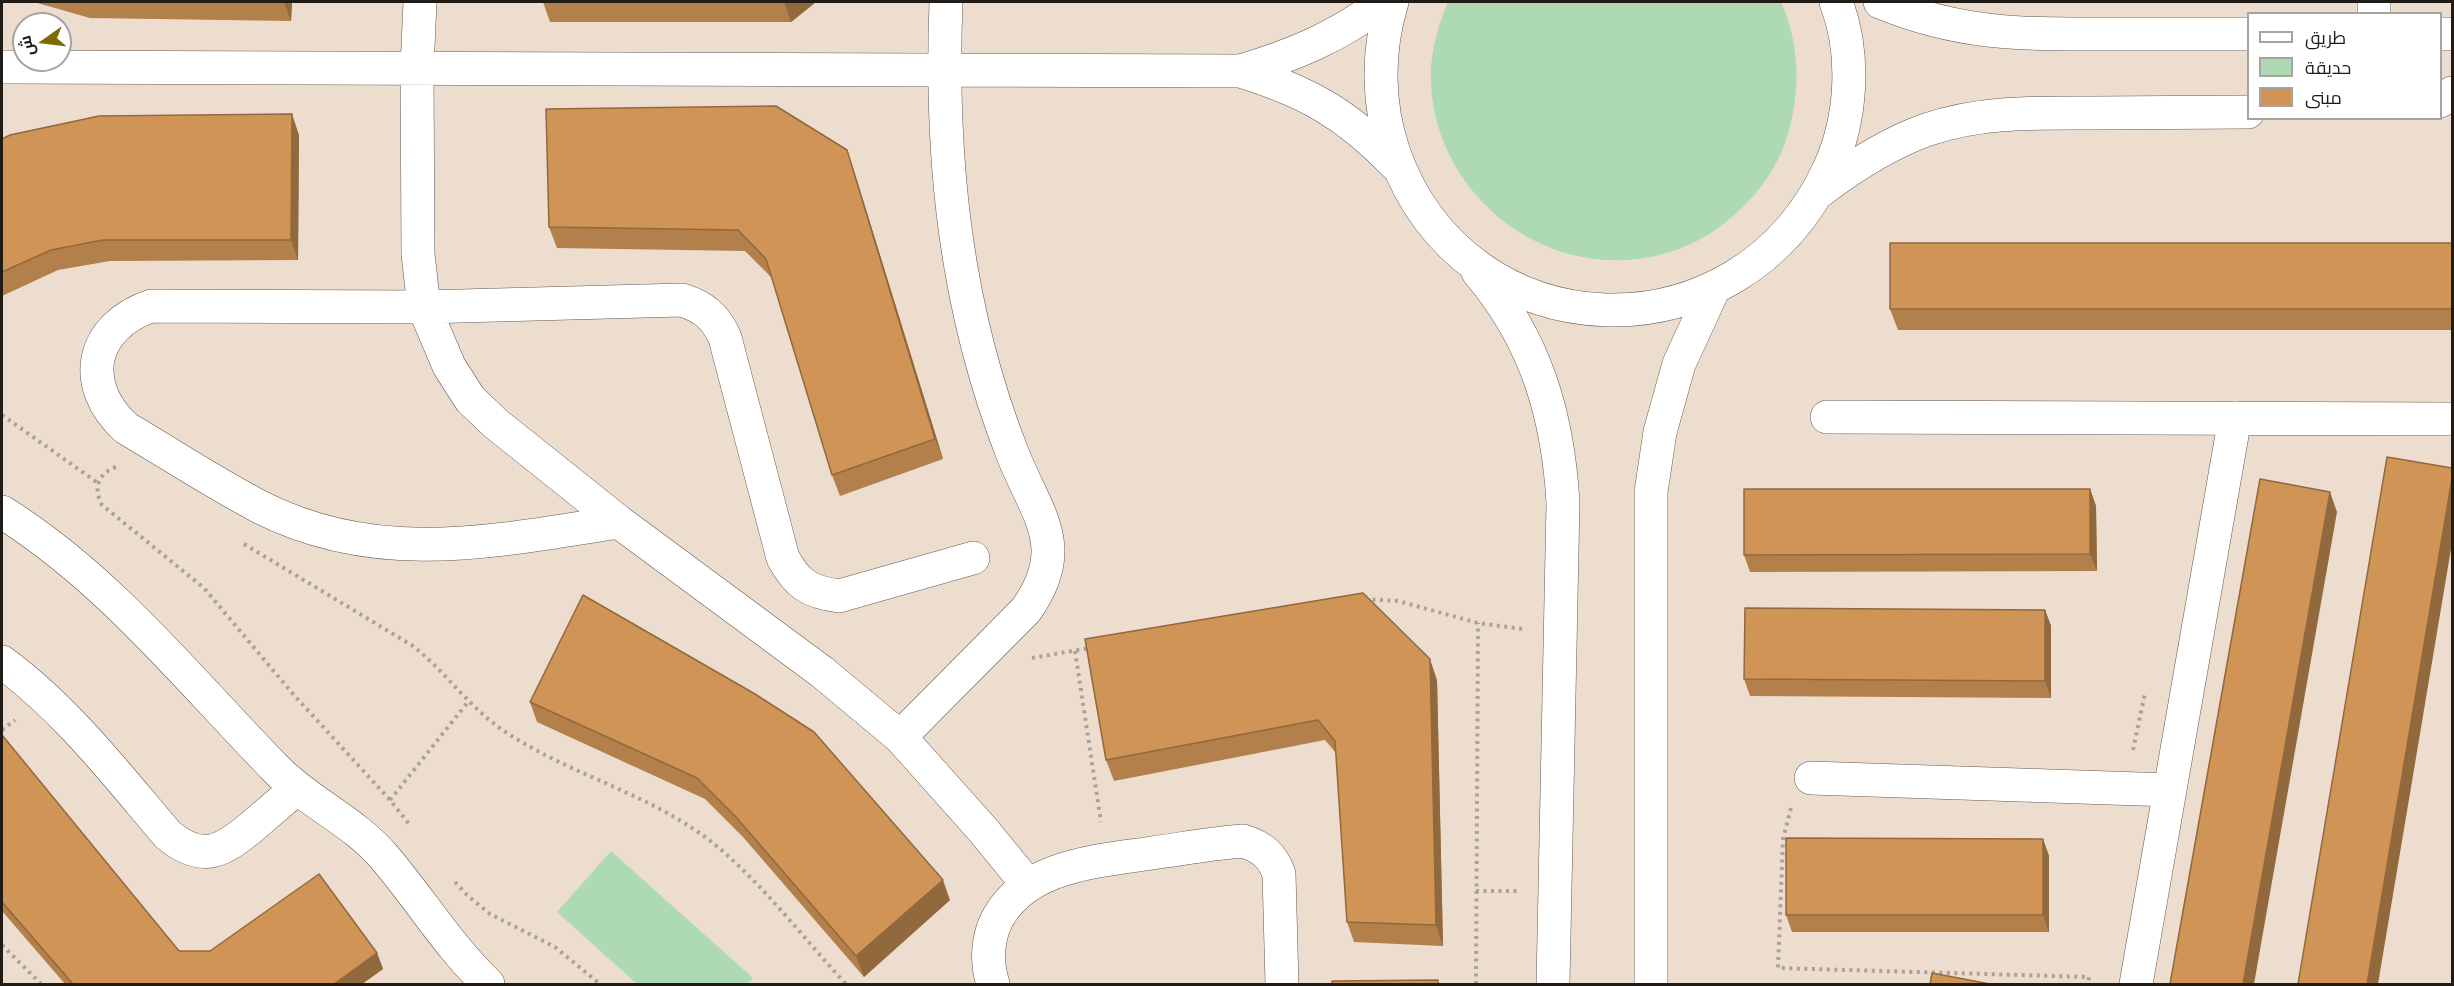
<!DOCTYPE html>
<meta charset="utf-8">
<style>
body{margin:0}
#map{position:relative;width:2454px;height:986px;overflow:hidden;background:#ecddcf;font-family:Barlow,Cairo,sans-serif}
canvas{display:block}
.frame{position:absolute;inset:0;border:3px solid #211b16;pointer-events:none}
.legend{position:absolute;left:2247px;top:12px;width:195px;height:108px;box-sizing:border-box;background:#fff;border:2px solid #a6a4a2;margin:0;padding:8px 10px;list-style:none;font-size:18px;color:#211b16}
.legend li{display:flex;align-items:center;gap:12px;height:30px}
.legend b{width:30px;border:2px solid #a6a4a2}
.north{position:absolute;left:12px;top:12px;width:60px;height:60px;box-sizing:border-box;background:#fff;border:2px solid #a6a4a2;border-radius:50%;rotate:256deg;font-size:16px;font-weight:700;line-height:24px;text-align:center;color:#211b16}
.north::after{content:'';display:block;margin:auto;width:21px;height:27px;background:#7c6a02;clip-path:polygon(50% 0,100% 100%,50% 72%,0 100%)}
</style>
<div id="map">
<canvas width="2454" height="986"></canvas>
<div class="frame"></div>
<ul class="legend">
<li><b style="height:8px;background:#fff"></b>طريق</li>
<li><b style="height:16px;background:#aedab3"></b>حديقة</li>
<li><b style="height:16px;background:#d09457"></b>مبنى</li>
</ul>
<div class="north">ش</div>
</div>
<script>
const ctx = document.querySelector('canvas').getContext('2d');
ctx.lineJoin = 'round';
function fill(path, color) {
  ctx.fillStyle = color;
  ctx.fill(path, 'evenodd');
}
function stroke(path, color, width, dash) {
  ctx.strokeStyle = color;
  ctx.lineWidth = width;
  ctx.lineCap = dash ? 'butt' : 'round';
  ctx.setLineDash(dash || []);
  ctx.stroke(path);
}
fill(new Path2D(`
 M1448 2H1781C1801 47 1801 97 1785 143 1773 176 1750 204 1722 225 1695 246 1661 258 1626 260 1519 266 1426 175 1431 67 1433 44 1439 23 1448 2Z
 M611 851 753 978 747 984H637L557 912Z`), '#aedab3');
const minor = new Path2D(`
 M420 2 417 69 418 254 424 307 449 366 470 399 495 423 619 522 822 672 900 737 983 830 1028 885
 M1392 2C1377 51 1377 104 1394 153 1466 355 1739 364 1829 169 1852 119 1856 54 1836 2
 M1880 2C1960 35 2022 34 2106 34 2153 34 2201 34 2248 34
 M2374 14V2
 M2440 34H2452
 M2 67 1240 71C1292 56 1340 36 1383 2
 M1240 71C1306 91 1347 114 1395 164
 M2440 101 2452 93
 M1820 191C1853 166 1887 144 1926 130 1981 111 2037 113 2093 113 2145 113 2197 112 2248 112
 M1478 272C1536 340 1558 416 1563 503L1553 984
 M1827 417 2452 419
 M2 512C110 580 188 679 276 769 309 803 354 821 385 858 420 899 449 947 488 984
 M619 522C495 541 378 567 260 507 214 483 170 454 126 428 79 385 90 327 151 306L424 307 682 300C704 307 716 317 725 338L783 558C797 584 809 592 839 596L973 558
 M2 662C66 709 116 774 168 835 203 864 223 851 254 825 268 813 282 801 297 788
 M900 737 1026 610C1071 547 1037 515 1013 455 955 308 940 158 946 2
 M1811 778 2170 790
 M993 984C987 965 987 945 994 926 1019 866 1096 861 1152 853 1182 849 1213 843 1243 841 1262 847 1272 855 1279 874L1282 984
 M1651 984V492L1660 432 1679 364 1713 290
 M2136 984 2235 418`);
stroke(minor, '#65584d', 34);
stroke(new Path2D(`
 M2 415 98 483
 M116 467C98 473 93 489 102 505L204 588 293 694 390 800 409 824
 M244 544 413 646C447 673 470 709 507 733 574 777 656 795 719 848 766 888 804 939 846 984
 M1365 599 1398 601 1478 623 1522 629
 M1075 651 1101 822
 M1032 658 1089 648
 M2 730 15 720
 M2133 750 2145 693
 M390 800 468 702
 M1791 808 1783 839 1778 968 2089 977 2088 984
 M455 882 468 896 490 914 555 947 600 984
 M1476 891H1518
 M2 945 41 984
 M1476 984 1478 623`), '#ada196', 4, [3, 4.5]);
stroke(minor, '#fff', 33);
fill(new Path2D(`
 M34 2H292L291 21 90 18Z
 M543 2H816L791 22H550Z
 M299 135 298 260 110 261 58 270 2 296V139Z
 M854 171 943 459 840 496 832 475 772 278 745 251 557 248 549 227Z
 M2452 243V330H1898L1890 309Z
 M2090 489 2096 506 2097 571 1750 572 1744 555Z
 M583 595 950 900 864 977 743 837 705 799 537 722 530 702Z
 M2045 610 2051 626V698L1750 696 1744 679Z
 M1437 680 1443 946 1354 942 1347 922 1336 753 1325 740 1114 781 1106 760Z
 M2 735 179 951 377 953 383 969 362 984H65L2 911Z
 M2043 839 2049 856V932H1792L1786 915Z`), '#b37f4b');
fill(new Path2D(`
 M284 2H292L291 21Z
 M784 2H816L791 22Z
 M292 114 299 135 298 260 291 240Z
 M847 150 854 171 943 459 935 439Z
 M2452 478V543L2378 984H2367Z
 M2090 489 2096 506 2097 571 2090 554Z
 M2330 492 2337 512 2254 984H2243Z
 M2045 610 2051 626V698L2045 681Z
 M1430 659 1437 680 1443 946 1436 925Z
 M2043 839 2049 856V932L2043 915Z
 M943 880 950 900 864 977 856 956Z
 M377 953 383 969 362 984H334Z`), '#92683d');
const building = new Path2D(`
 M776 106 847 150 935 439 832 475 766 259 738 230 549 227 546 109Z
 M292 114 291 240H103L51 250 2 272V139L10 135 99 116Z
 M1890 243H2452V309H1890Z
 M2387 457 2452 468V478L2367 984H2298Z
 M2260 479 2330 492 2243 984H2170Z
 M1744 489H2090V554L1744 555Z
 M1363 593 1430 659 1436 925 1347 922 1335 741 1318 720 1106 760 1085 639Z
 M583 595 755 694 814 732 943 880 856 956 736 817 697 778 530 702Z
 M1745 608 2045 610V681L1744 679Z
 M2 735 179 951H210L319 874 377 953 334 984H73L2 902Z
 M1786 838 2043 839V915H1786Z
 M1932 973 1990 984H1930Z
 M1438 980V984H1332V981Z`);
fill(building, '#d09457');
stroke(building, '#92683d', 1.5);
</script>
